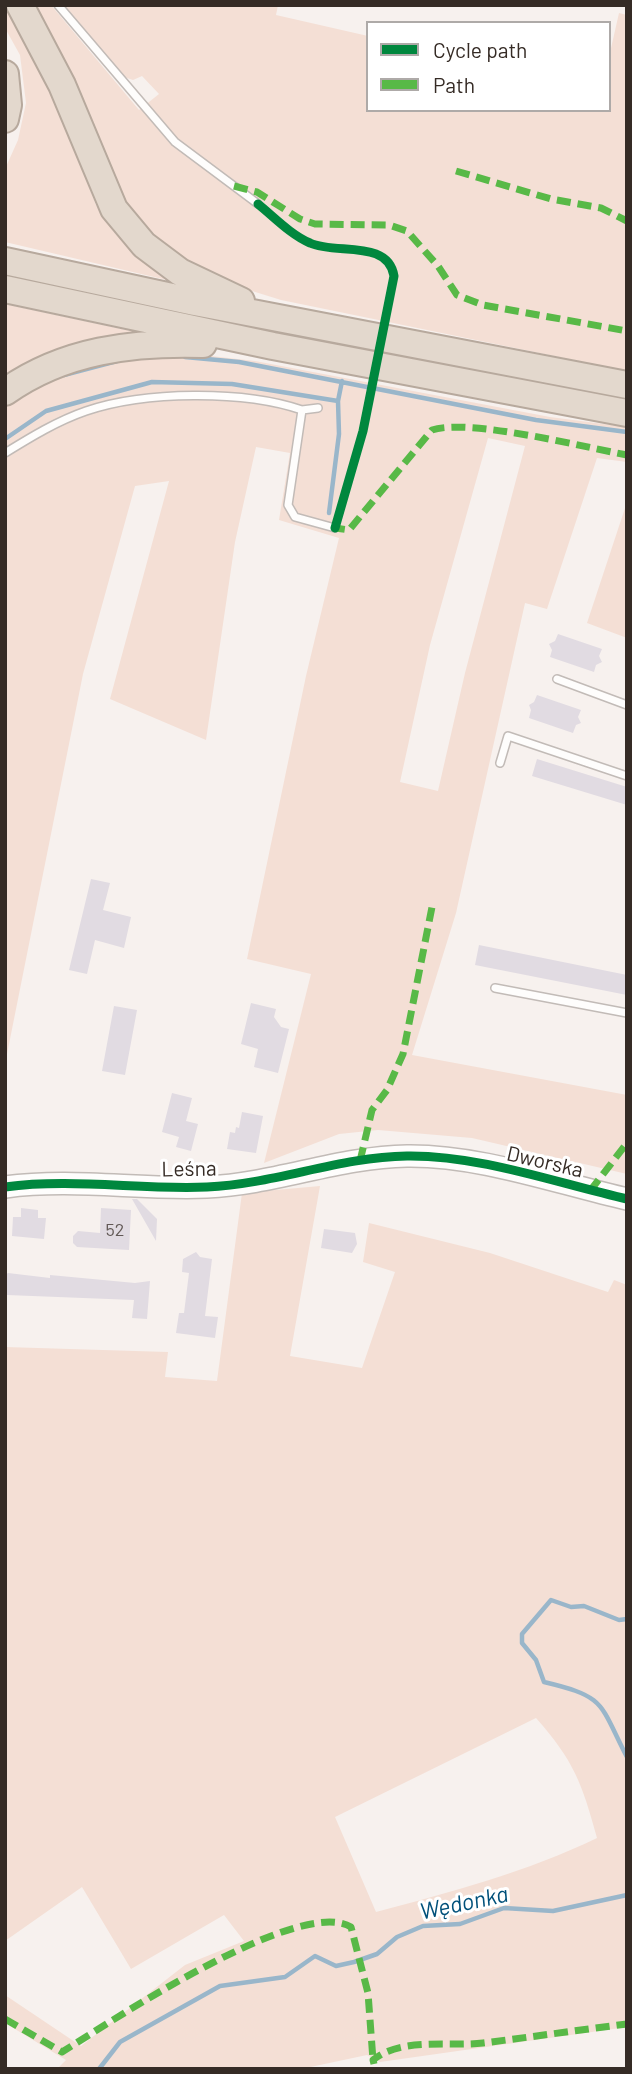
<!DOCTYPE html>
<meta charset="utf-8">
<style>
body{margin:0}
#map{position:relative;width:632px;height:2074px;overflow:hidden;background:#f7f1ee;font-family:Barlow,sans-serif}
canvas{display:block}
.frame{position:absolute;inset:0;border:7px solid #352b25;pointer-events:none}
.legend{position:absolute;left:366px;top:21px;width:245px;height:91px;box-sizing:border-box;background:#fff;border:2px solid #aeaaa8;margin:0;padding:9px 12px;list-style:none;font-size:21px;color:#352b25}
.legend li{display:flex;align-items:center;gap:14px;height:35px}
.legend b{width:35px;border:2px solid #aeaaa8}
</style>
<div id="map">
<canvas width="632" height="2074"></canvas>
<div class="frame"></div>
<ul class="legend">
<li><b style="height:9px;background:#00873e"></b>Cycle path</li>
<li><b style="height:9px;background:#58b947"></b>Path</li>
</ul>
</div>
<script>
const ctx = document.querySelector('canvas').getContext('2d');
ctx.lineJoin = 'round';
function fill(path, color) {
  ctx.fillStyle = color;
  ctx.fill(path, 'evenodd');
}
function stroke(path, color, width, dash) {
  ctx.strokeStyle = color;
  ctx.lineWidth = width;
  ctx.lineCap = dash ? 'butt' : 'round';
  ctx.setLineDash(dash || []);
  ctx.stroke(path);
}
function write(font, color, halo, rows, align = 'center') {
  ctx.font = font + ' Barlow,sans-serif';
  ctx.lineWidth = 6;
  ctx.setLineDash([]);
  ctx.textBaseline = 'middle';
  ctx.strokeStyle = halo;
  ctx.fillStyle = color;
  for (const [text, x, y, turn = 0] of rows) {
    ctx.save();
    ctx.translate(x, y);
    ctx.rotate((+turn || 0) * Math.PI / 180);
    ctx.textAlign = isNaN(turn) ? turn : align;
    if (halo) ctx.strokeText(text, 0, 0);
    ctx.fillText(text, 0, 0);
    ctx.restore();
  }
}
fill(new Path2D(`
 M6 5 42 64 96 205 114 232 134 253 171 281 5 242V169L18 140 26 103 20 55 5 28Z
 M28 5H51L139 110 159 94 142 76 133 80 121 76 63 5H278L276 15 368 36V110H609V57L619 13 627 15V371L281 300 207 277 135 223Z
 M5 271 533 378 530 386 5 281Z
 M5 304 150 335 5 383Z
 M176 352 255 361 550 417 627 427V462L597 458 547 609 525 603 456 913 412 1055 627 1095V1174L472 1138 378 1130 339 1134 264 1163 311 974 247 959 306 676 339 538 279 520 290 453 256 447 235 542 206 740 110 699 169 481 135 486 83 674 5 1064V402L62 371ZM488 438 525 446 465 673 438 791 400 782 430 645Z
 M627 502V638L587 623Z
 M320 1186 290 1356 362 1368 395 1272 363 1262 369 1223 490 1253 608 1292 614 1280 627 1285V2027L380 2062 367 2055 301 2069H57L66 2060 5 2023V1995L81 2046 185 1965 244 1941 224 1915 131 1969 82 1887 5 1941V1347L168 1352 165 1377 217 1381 242 1193ZM536 1718C574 1761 582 1783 597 1838 527 1872 451 1892 376 1912L335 1817Z`), '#f4dfd5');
stroke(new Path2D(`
 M185 357 239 362 536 420 627 432
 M64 375 117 361
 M5 439 46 411 152 382 232 384 338 401 342 381
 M329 513 339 434 338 401
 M627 1619 619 1620 584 1606 571 1607 551 1600 522 1634V1643L536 1660 544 1682C607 1697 599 1703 627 1757
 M99 2069 120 2042 220 1986 285 1977 315 1956 336 1966 354 1962 377 1954 397 1937 423 1926 460 1924 504 1908 553 1911 627 1895`), '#99b6ca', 4.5);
fill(new Path2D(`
 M558 634 602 649 599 656 602 662 596 665 594 672 550 657 552 650 549 644 555 641Z
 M537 695 581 710 578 717 581 723 576 725 573 733 529 718 531 710 529 705 534 702Z
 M537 759 627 787V805L532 776Z
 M91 879 110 883 103 910 131 917 124 948 95 940 87 974 69 970Z
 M479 945 627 975V995L475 965Z
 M251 1003 276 1009 274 1017 281 1027 289 1029 278 1073 254 1067 258 1049 241 1044Z
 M114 1006 137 1010 125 1075 102 1071Z
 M172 1093 192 1098 186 1121 198 1124 191 1151 176 1147 179 1137 162 1132Z
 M242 1112 263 1116 256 1153 227 1149 230 1132 235 1133 236 1127 239 1128Z
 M132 1199H137L157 1219 156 1241Z
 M21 1208 38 1210V1218H46L44 1239 12 1236 13 1217H21Z
 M101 1208 131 1210 129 1250 77 1247 73 1243V1236L78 1231 100 1233Z
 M324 1229 355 1233 357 1244 352 1253 321 1248Z
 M196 1252 200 1257 212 1259 205 1316 218 1317 215 1338 176 1333 179 1313H184L189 1273 182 1272 183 1259Z
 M8 1273 50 1278V1275L135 1283 150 1281 147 1319 132 1318 134 1300 7 1295 5 1275Z`), '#e1dbe2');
const lane = new Path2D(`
 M58 5 175 142 258 204
 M302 410 318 408
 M5 453C31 437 57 421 86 411 145 391 243 390 302 410L288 505 295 517 335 528
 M557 679 627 705
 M500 763 508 736 627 776
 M495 988 627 1013`);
const secondary = new Path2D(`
 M5 1187C73 1178 140 1190 207 1187 275 1184 339 1157 407 1156 480 1155 556 1183 627 1199`);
const highway = new Path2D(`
 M20 5 62 85 114 209 144 245 180 272 241 301
 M5 74 8 105 5 119
 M5 261 195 302 627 385
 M5 289 273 346 627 413
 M5 392C64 350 133 342 203 344`);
stroke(lane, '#c2bbb7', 10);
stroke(secondary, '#c2bbb7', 24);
stroke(highway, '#b7a99d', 30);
stroke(lane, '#fefdfc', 7);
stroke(secondary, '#fefdfc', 21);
stroke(highway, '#e3d8cd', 26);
stroke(new Path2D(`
 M456 171 551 199 601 208 627 221
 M234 186 257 192 300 219 315 224 389 225 407 231 438 266 457 295 483 305 627 331
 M336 524 335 528 349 530 432 430C468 418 584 447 627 455
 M360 1161 372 1110 387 1090 403 1054 432 907
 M590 1191 627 1143
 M5 2019 62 2052C112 2021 299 1896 351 1927L368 1993 373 2060
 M374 2064 373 2060C401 2037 449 2047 483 2043 531 2037 579 2030 627 2024`), '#58b947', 7, [14, 7]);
stroke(new Path2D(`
 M258 204C274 217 291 235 310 243 336 255 388 239 394 276L363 431 335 528
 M5 1187C73 1178 140 1190 207 1187 275 1184 339 1157 407 1156 480 1155 556 1183 627 1199`), '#00873e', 9);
write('18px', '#615855', null, [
 ["52",115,1230]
]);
write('21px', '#352b25', '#fff', [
 ["Dworska",545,1162,13],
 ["Leśna",189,1169,-1]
]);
write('italic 23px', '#00507a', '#fff', [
 ["Wędonka",464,1903,-12]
]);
</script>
